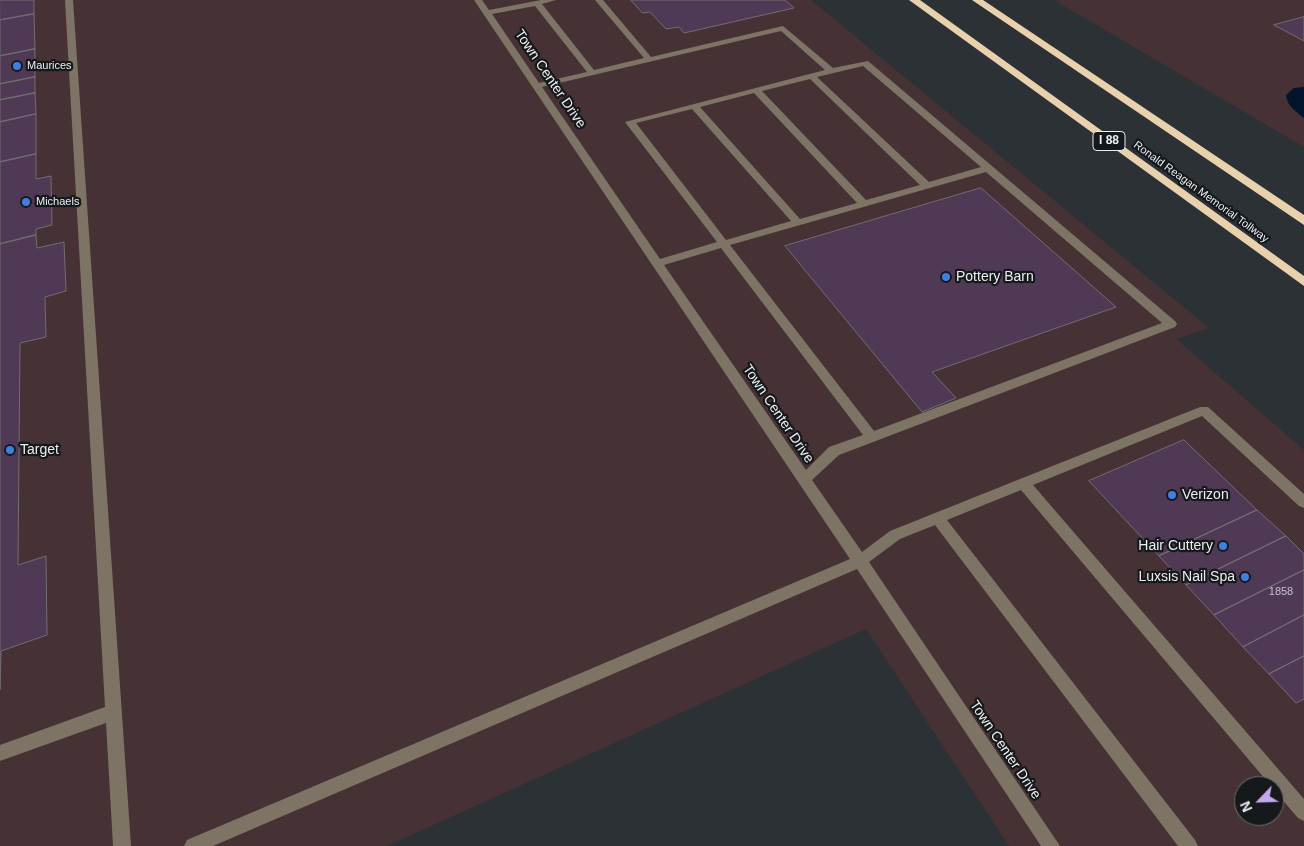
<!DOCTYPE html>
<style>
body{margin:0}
#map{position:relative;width:1304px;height:846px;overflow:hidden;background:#2c3135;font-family:Arial,sans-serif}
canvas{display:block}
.north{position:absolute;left:1234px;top:776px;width:50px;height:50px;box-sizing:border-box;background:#16191b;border:1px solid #6b6e71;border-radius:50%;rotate:246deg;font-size:14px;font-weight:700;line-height:20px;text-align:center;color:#ebeef1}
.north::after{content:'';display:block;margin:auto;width:18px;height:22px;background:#c5a7f1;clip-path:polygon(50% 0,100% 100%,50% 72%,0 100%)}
</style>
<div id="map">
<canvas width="1304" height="846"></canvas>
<div class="north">N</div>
</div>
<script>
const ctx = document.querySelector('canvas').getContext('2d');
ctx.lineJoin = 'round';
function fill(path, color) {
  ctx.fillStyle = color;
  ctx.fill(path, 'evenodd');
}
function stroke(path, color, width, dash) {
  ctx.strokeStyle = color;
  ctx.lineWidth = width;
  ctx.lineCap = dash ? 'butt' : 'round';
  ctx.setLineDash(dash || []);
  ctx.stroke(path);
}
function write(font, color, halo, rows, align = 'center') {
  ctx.font = font + ' Arial,sans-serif';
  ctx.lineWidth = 4.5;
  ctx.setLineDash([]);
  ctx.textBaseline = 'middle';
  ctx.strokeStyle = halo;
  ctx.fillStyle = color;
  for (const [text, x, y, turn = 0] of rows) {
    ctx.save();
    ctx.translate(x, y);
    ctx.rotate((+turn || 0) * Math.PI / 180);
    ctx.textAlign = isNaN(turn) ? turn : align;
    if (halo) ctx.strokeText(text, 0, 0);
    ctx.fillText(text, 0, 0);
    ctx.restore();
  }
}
fill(new Path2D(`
 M0 0H811L1209 328 1176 339 1304 450V846H1009L866 629 387 846H0ZM1244 786H1274V816H1244Z
 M1055 0H1304V147L1059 3Z`), '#463234');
fill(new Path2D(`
 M1304 87V118C1295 111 1287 106 1286 95L1294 88Z`), '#03152d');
const building = new Path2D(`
 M0 0H34V14L0 20Z
 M631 0H785L794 8 684 33 679 27 666 29 650 12 643 13Z
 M34 14 35 49 0 56V20Z
 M1304 17V41L1274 25Z
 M35 49V77L0 84V56Z
 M35 77V93L0 100V84Z
 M35 93 36 114 0 122V100Z
 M36 114V154L0 162V122Z
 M36 154V179L51 176 52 225 36 229V235L0 244V162Z
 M981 188 1116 307 932 372 956 398 922 412 785 246Z
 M36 235 37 248 64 242 66 291 45 297 46 337 20 343 18 565 46 556 47 635 1 651 0 690V244Z
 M1184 440 1257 510 1159 556 1089 481Z
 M1257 510 1286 536 1186 585 1159 556Z
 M1286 536 1304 554V570L1214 615 1186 585Z
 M1304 570V615L1243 647 1214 615Z
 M1304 615V656L1269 674 1243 647Z
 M1304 656V699L1296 703 1269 674Z`);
fill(building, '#503955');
stroke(building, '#716d72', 1);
fill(new Path2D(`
 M65 0H73L131 846H113L106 723 0 761V745L105 707Z
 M474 0H482L489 10 541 0H556L542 4 594 70 644 58 595 0H603L651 57 783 26 833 68 868 61 1175 321 1177 324 1175 327 839 455 812 480 862 552 890 531 1200 407H1208L1304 494V508L1299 506 1202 416 1033 485 1304 799V821L1298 818 1274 790V786H1271L1021 490 947 520 1195 840 1198 846H1178L935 525 900 539 869 562 1060 846H1041L857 569 213 846H184L187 840 850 559ZM535 6 587 72 539 83 492 14ZM781 31 825 70 625 122 717 242 660 259 542 87ZM863 66 981 167 929 182 817 77ZM810 79 920 185 866 200 762 91ZM754 93 857 203 800 219 700 107ZM692 109 791 221 726 240 636 123ZM986 172 1162 323 874 431 730 245ZM721 248 863 435 829 447 806 470 664 265Z`), '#7e7465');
fill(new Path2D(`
 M909 0H920L1304 276V286Z
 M972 0H983L1304 215V225Z`), '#e9d1ad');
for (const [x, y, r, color] of [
 [17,66,5,"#3f7fe0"],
 [26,202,5,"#3f7fe0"],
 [946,277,5,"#3f7fe0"],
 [10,450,5,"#3f7fe0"],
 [1172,495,5,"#3f7fe0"],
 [1223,546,5,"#3f7fe0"],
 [1245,577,5,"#3f7fe0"]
]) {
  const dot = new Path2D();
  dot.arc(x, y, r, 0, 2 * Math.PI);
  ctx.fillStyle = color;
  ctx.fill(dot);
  stroke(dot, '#16191b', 2);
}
write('11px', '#ebeef1', '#16191b', [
 ["Maurices",27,66],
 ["Michaels",36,202]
], 'left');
write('11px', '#ebeef1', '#16191b', [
 ["Ronald Reagan Memorial Tollway",1201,192,36]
]);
write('11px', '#c4c1ca', null, [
 ["1858",1281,592]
]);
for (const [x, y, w] of [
 [1109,141,32]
]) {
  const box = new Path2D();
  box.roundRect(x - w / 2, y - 9.5, w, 19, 4);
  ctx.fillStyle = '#16191b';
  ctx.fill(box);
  stroke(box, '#ebeef1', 1);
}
write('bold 12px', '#ebeef1', null, [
 ["I 88",1109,141]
]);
write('14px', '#ebeef1', '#16191b', [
 ["Town Center Drive",550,79,56],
 ["Town Center Drive",778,414,56],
 ["Town Center Drive",1005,750,56]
]);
write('14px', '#ebeef1', '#16191b', [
 ["Pottery Barn",956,277],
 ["Target",20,450],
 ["Verizon",1182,495],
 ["Hair Cuttery",1213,546,"right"],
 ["Luxsis Nail Spa",1235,577,"right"]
], 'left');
</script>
